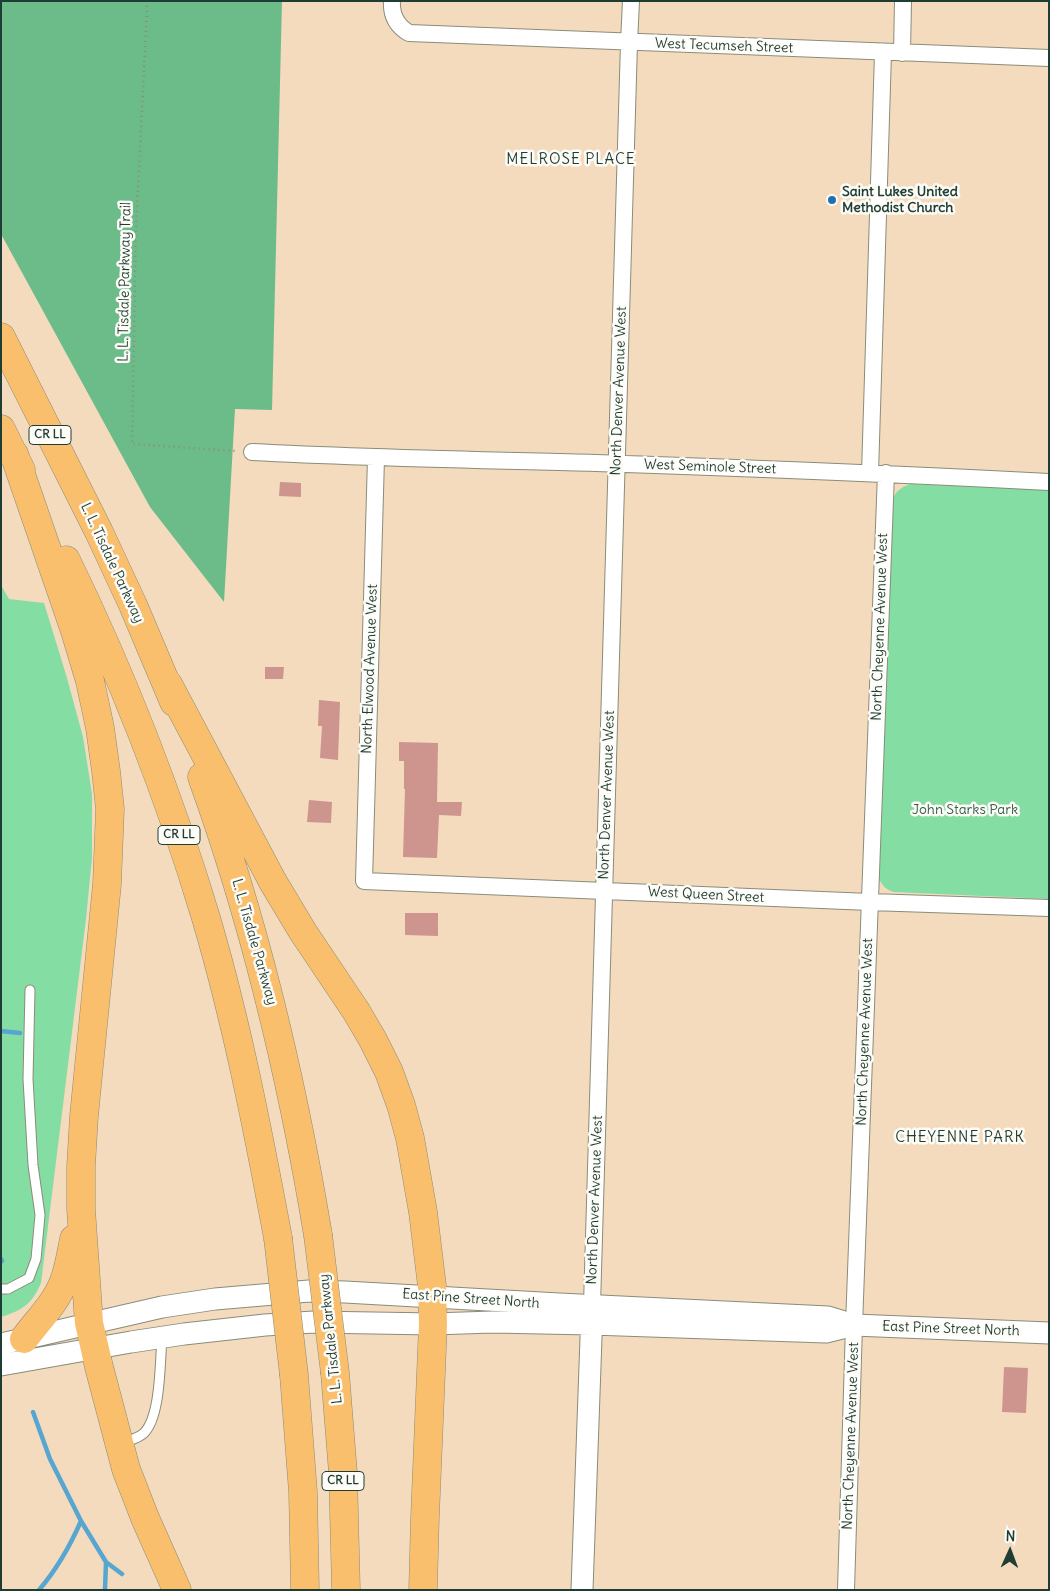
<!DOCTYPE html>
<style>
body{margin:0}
#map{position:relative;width:1050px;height:1591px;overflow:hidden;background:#f4dbbe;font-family:Delius,sans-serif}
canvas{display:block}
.frame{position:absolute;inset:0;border:2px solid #1f3d34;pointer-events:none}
.north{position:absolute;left:985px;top:1526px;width:50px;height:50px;-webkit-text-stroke:4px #fdfcf7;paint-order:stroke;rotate:2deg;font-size:14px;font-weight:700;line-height:20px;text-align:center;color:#1f3d34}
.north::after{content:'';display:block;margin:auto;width:18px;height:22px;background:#1f3d34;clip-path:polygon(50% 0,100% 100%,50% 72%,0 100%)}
</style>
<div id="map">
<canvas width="1050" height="1591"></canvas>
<div class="frame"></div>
<div class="north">N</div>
</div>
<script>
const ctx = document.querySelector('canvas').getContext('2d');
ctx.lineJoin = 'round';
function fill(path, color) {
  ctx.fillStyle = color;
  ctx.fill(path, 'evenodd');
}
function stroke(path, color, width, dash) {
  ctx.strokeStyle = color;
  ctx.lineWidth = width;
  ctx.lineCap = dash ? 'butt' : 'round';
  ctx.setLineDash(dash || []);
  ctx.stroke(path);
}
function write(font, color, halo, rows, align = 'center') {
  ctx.font = font + ' Delius,sans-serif';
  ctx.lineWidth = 5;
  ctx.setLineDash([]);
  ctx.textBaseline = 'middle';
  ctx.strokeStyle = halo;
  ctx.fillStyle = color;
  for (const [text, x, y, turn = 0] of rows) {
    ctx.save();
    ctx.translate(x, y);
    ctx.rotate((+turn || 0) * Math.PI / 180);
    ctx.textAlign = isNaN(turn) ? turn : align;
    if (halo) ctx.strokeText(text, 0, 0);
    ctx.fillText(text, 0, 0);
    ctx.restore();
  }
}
fill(new Path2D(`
 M910 484 1049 490V899L894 892C886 890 883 886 879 879L893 498C897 490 902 487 910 484Z
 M1 585 9 599 44 603 67 678 83 737 92 794V858L86 919 41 1283C32 1304 23 1310 1 1317Z`), '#84dda3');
fill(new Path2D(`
 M1 1H282L272 410 235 409 224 602 150 507 1 234Z`), '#6bbc89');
stroke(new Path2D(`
 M1 1031 20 1033
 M1 1259 2 1261
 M33 1412 50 1459 81 1521 106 1562 105 1590
 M106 1562 122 1574
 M39 1590C57 1569 70 1546 81 1521`), '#57a6d1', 4.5);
fill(new Path2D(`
 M280 482 301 483V497L279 496Z
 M265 667H284L283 679H265Z
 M319 700 340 702 338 760 320 758 322 726H318Z
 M399 742 438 743 437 802H462L461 816 439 815 437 858 403 857 405 789H404V761H399Z
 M309 800 332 802 331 823 307 822Z
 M405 913H438V936L405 935Z
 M1004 1367 1028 1368 1026 1413 1002 1412Z`), '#ce948e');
const service = new Path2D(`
 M1 1289H8L29 1278 36 1259 40 1215 33 1165 28 1079 30 990
 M123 1443C130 1440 139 1438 144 1433 161 1416 160 1361 162 1337`);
const minor = new Path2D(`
 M392 1C391 16 397 26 409 33L1049 58
 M902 53 903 1
 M252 452C367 458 481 460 596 463 747 468 898 474 1049 482
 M376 458 364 881 870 902 1049 908
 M870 473 883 53
 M592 1305 629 43 631 1
 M846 1590 854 1325 886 473`);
const tertiary = new Path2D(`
 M1 1344 162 1307 215 1299 309 1291 345 1292 559 1304 828 1317 854 1325
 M1 1365 131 1342 184 1334 265 1325 314 1322 433 1324 493 1322 591 1324 826 1332 854 1325 1049 1333
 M582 1590 592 1310`);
const motorway = new Path2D(`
 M1 337 99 532 133 605 174 702
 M1 429 21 470
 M14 454 75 631 90 681 100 728 106 771 110 809 107 884 84 1116 81 1166V1209L89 1323 99 1367 126 1469 145 1518 177 1590
 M66 560C122 675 169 795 206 918 237 1023 258 1131 278 1238
 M168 684 273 882 303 932 356 1011 373 1040 389 1072 401 1105 410 1138 423 1212 432 1286 433 1324 425 1517 423 1590
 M202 777C256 926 292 1079 318 1235
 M24 1339C38 1320 56 1303 64 1281 69 1268 71 1253 74 1239
 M335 1373 343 1473 346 1590
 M294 1375 303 1492 305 1590`);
stroke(service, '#8a8c79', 11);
stroke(minor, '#8a8c79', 18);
stroke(tertiary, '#8a8c79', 23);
stroke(motorway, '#8a8c79', 29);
stroke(new Path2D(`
 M146 1 147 12 136 226 132 444 237 451`), '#8a8c79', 2.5, [1, 4]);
stroke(service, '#fff', 9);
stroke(minor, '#fff', 16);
stroke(tertiary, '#fff', 21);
stroke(motorway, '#f9bf6d', 28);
const motorwayBridge = new Path2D(`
 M318 1235 335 1373
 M278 1238 294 1375`);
stroke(motorwayBridge, '#8a8c79', 29, []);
stroke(motorwayBridge, '#f9bf6d', 28);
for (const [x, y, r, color] of [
 [832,200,5,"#1f6fb2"]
]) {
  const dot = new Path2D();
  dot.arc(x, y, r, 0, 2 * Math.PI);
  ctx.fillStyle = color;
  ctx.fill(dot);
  stroke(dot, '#fdfcf7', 2);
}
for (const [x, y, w] of [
 [50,435,42],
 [179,835,42],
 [343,1481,42]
]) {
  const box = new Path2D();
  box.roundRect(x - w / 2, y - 9.5, w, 19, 4);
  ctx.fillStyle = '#fdfcf7';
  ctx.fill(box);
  stroke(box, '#1f3d34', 1);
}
write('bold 12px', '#1f3d34', null, [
 ["CR LL",50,435],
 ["CR LL",179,835],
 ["CR LL",343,1481]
]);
write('14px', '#1f3d34', '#fdfcf7', [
 ["West Tecumseh Street",724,46,2],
 ["L. L. Tisdale Parkway Trail",125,282,-89],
 ["North Denver Avenue West",619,391,-88],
 ["West Seminole Street",710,467,2],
 ["L. L. Tisdale Parkway",112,563,65],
 ["North Cheyenne Avenue West",880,627,-88],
 ["North Elwood Avenue West",370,669,-88],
 ["North Denver Avenue West",607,795,-88],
 ["West Queen Street",706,895,3],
 ["L. L. Tisdale Parkway",254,942,74],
 ["North Cheyenne Avenue West",865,1032,-88],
 ["North Denver Avenue West",595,1200,-88],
 ["East Pine Street North",471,1299,4],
 ["East Pine Street North",951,1329,2],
 ["L. L. Tisdale Parkway",331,1339,-96],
 ["North Cheyenne Avenue West",851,1436,-88]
]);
write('bold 14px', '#1f3d34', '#fdfcf7', [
 ["Saint Lukes United",842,192],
 ["Methodist Church",842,208]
], 'left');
write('14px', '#335d4a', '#fdfcf7', [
 ["John Starks Park",965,810]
]);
ctx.letterSpacing = '1px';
write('15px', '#1f3d34', '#fdfcf7', [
 ["MELROSE PLACE",571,160],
 ["CHEYENNE PARK",960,1138]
]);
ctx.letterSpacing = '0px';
</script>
